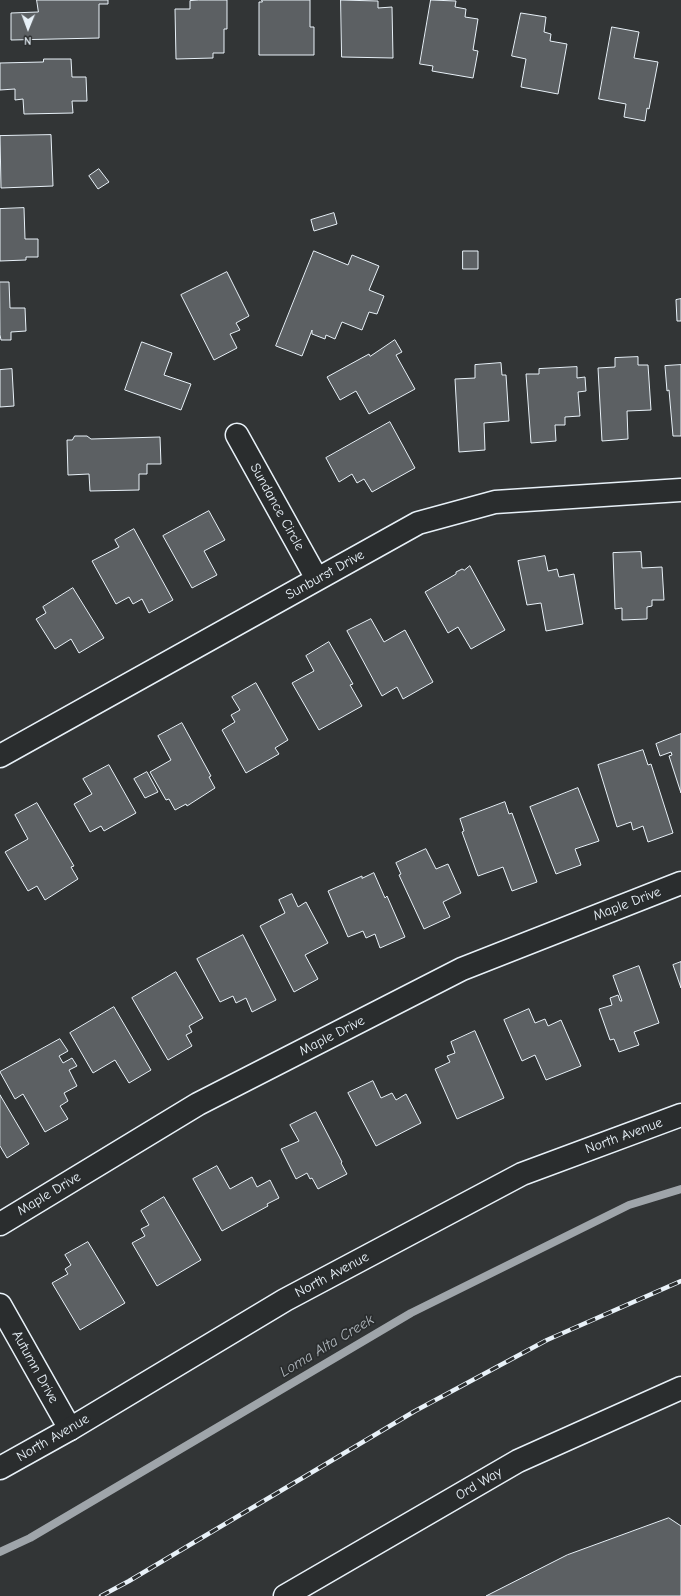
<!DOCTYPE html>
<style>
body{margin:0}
#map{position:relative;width:681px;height:1596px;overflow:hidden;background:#323536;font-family:"Comic Neue",sans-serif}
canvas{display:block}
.north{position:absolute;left:8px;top:8px;width:40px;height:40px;-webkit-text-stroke:3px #2a2d2e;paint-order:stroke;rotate:181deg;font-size:11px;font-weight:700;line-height:16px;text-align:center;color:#e8f1f8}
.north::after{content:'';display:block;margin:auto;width:14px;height:18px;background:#e8f1f8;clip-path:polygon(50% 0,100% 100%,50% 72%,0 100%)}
</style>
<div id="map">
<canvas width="681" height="1596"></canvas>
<div class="north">N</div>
</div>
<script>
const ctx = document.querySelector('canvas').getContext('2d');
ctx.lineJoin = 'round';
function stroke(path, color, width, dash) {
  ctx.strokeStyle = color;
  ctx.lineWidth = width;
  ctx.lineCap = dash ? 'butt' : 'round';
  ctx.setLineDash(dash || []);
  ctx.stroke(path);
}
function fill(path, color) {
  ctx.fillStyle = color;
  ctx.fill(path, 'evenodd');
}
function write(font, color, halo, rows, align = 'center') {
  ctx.font = font + ' "Comic Neue",sans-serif';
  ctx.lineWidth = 3.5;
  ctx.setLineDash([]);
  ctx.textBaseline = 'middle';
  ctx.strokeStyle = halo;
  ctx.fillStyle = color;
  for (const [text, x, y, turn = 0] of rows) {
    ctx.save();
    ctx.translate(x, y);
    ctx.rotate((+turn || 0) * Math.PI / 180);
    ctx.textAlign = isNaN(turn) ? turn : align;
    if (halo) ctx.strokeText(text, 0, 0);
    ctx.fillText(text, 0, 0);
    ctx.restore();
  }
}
stroke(new Path2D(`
 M0 1552 30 1538 411 1313 629 1205 681 1189`), '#9fa5aa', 8);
const building = new Path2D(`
 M37 0H108V4H99V38L11 40V13L38 12Z
 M199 0H227V29H224V53H213V58L176 59 175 9H190V1Z
 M262 0H310V27H314V55H259V2H262Z
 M341 0 378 1V8L392 7 393 58 342 57Z
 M431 0 456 1 455 7 466 9 465 17 478 19 473 50 478 51 473 78 432 71 433 66 420 64Z
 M521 13 546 17 544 32 551 34 550 41 567 44 558 94 521 87 526 59 512 56Z
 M612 27 639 32 634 58 658 62 649 109 647 108 645 121 624 117 626 104 599 99Z
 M44 59H71L72 77H86L87 101H72L73 113 24 114 23 99 15 100V89L0 90V63L43 62Z
 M51 135 53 186 1 188 0 136Z
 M99 169 109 182 98 189 89 176Z
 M24 208 25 239H38V257H26V260L0 261V209Z
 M334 213 337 224 314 231 311 220Z
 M314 251 348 265 352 255 379 266 369 290 384 296 377 314 369 312 362 330 342 322 335 339 326 335 325 339 312 334V330L302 356 276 346Z
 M463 251H478V269H463Z
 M227 272 249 316 236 323 240 330 230 334 237 348 214 360 181 295Z
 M0 282H9L10 308H25L26 331 11 332V340H1L0 335Z
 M681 299V321H677L676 300Z
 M395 340 402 352 396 355 415 389 369 414 356 391 340 400 327 377 369 354 370 356Z
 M142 342 172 353 164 375 191 384 181 410 125 390Z
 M638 357V365H648L651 410 627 411 628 439 602 441 598 368 615 367V358Z
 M501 363 502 375H506L509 421 484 423 485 450 459 452 455 379 475 378V365Z
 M681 365V436H673L669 390 667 391 665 366Z
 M577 367V378L585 377 586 391 578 392 580 416 565 417V425H555L556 441 531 443 526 374H539V369Z
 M12 369 14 406 0 407V370Z
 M390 422 415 468 372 492 364 479 357 483 352 474 339 482 326 458Z
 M75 436H87L91 439 160 437 161 464H147V474H139V490L90 491 89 474 68 475 67 440H72Z
 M209 511 225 540 204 551 217 575 192 588 163 536Z
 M134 529 173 600 149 613 142 599 133 604 129 597 116 604 92 561 119 547 115 540Z
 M641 552 642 568 662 567 664 600H652V606L647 607V619L622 620V608L615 609 613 553Z
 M545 556 548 571 557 569 559 577 574 574 583 624 546 631 541 603 527 605 518 561Z
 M470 566 505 630 471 649 458 627 448 633 425 592 456 574V572L462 569 464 570Z
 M73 588 104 638 79 653 71 639 55 649 36 619 46 613 43 607Z
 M371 619 384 642 405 630 433 682 403 699 397 687 382 696 347 631Z
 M329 642 353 684 350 685 362 706 319 730 292 683 314 671 306 656Z
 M256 683 288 740 275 748 279 754 246 773 222 730 235 722 231 715 240 710 232 697Z
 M182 723 211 776 209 777 215 788 187 806 186 804 175 810 169 799 166 800 150 772 171 760 158 736Z
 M681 734V793L669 756 672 755 671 752 660 756 656 744Z
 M643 750 648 765 651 764 673 833 648 842 643 826 633 830 631 822 617 827 598 765Z
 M109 765 136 813 104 831 101 826 90 832 74 804 92 794 83 779Z
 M147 772 158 792 145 798 134 779Z
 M578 788 599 841 575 849 581 865 556 874 530 807Z
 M505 802 509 814 512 813 537 882 512 891 503 867 478 876 462 832 464 831 460 819Z
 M37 803 74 866 71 867 78 879 45 900 37 886 28 891 5 852 28 839 15 815Z
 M426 849 436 869 448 864 461 893 443 902 450 917 424 929 399 875 401 874 396 863Z
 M374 873 385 898 387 896 405 937 380 948 375 934 366 938 363 931 348 937 328 891 362 876V878Z
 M292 894 298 907 306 902 328 943 305 955 318 979 294 992 260 926 285 913 279 900Z
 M243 935 276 1000 252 1012 246 998 236 1003 233 996 220 1002 197 959Z
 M681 962V988L673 965Z
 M639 966 659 1023 634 1032 639 1045 619 1052 614 1039 610 1040 599 1009 612 1005 610 998 618 995 620 1001H622L613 976Z
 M176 972 203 1018 189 1026 192 1032 186 1035 192 1046 168 1060 132 998Z
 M114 1007 151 1070 129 1083 115 1060 93 1073 70 1033Z
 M529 1009 535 1023 545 1019 548 1026 561 1020 581 1066 546 1080 535 1055 522 1061 504 1020Z
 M475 1031 504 1098 457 1119 435 1069 450 1062 447 1056 455 1053 451 1042Z
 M60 1039 68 1051 59 1056 63 1063 72 1058 77 1066 69 1070 77 1086 64 1093 68 1101 60 1106 68 1119 45 1132 23 1094 15 1099 0 1072Z
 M373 1081 381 1098 392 1093 396 1100 406 1094 421 1123 376 1146 348 1093Z
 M0 1095 29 1144 7 1158 0 1146Z
 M316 1112 342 1162 341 1163 347 1174 318 1189 312 1178 310 1179 307 1173 296 1179 281 1149 299 1141 290 1125Z
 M217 1166 230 1189 252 1177 257 1187 270 1180 279 1198 267 1204 268 1206 222 1231 193 1179Z
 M164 1197 201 1260 157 1286 132 1243 145 1236 141 1229 149 1225 141 1211Z
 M88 1242 125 1303 80 1330 52 1283 68 1274 65 1269 71 1265 65 1255Z
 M669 1518 681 1526V1596H486L567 1555Z`);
fill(building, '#5c6063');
stroke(building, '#e8f1f8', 1);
const minor = new Path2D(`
 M237 435 317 579
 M0 756 418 523 495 502 681 490
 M0 1224 198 1104 462 969 681 883
 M0 1305 70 1429
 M285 1596 518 1461 681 1388`);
const major = new Path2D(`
 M0 1468 70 1429 285 1300 522 1174 681 1115`);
stroke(minor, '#e8f1f8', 25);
stroke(major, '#e8f1f8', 25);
stroke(minor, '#2a2d2e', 22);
stroke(major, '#2a2d2e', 22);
const rail = new Path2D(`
 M101 1596 129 1581 415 1411 547 1340 681 1281`);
stroke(rail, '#e8f1f8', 4.5);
stroke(rail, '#2a2d2e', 3, [9]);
write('14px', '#e8f1f8', '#2a2d2e', [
 ["Sundance Circle",277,507,61],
 ["Sunburst Drive",325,575,-29],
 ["Maple Drive",627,904,-21],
 ["Maple Drive",332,1036,-27],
 ["North Avenue",624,1136,-20],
 ["Maple Drive",49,1194,-31],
 ["North Avenue",332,1275,-28],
 ["Autumn Drive",35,1367,61],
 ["North Avenue",53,1438,-30],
 ["Ord Way",479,1484,-30]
]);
write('italic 15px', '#b1b8be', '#2a2d2e', [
 ["Loma Alta Creek",327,1346,-31]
]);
</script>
